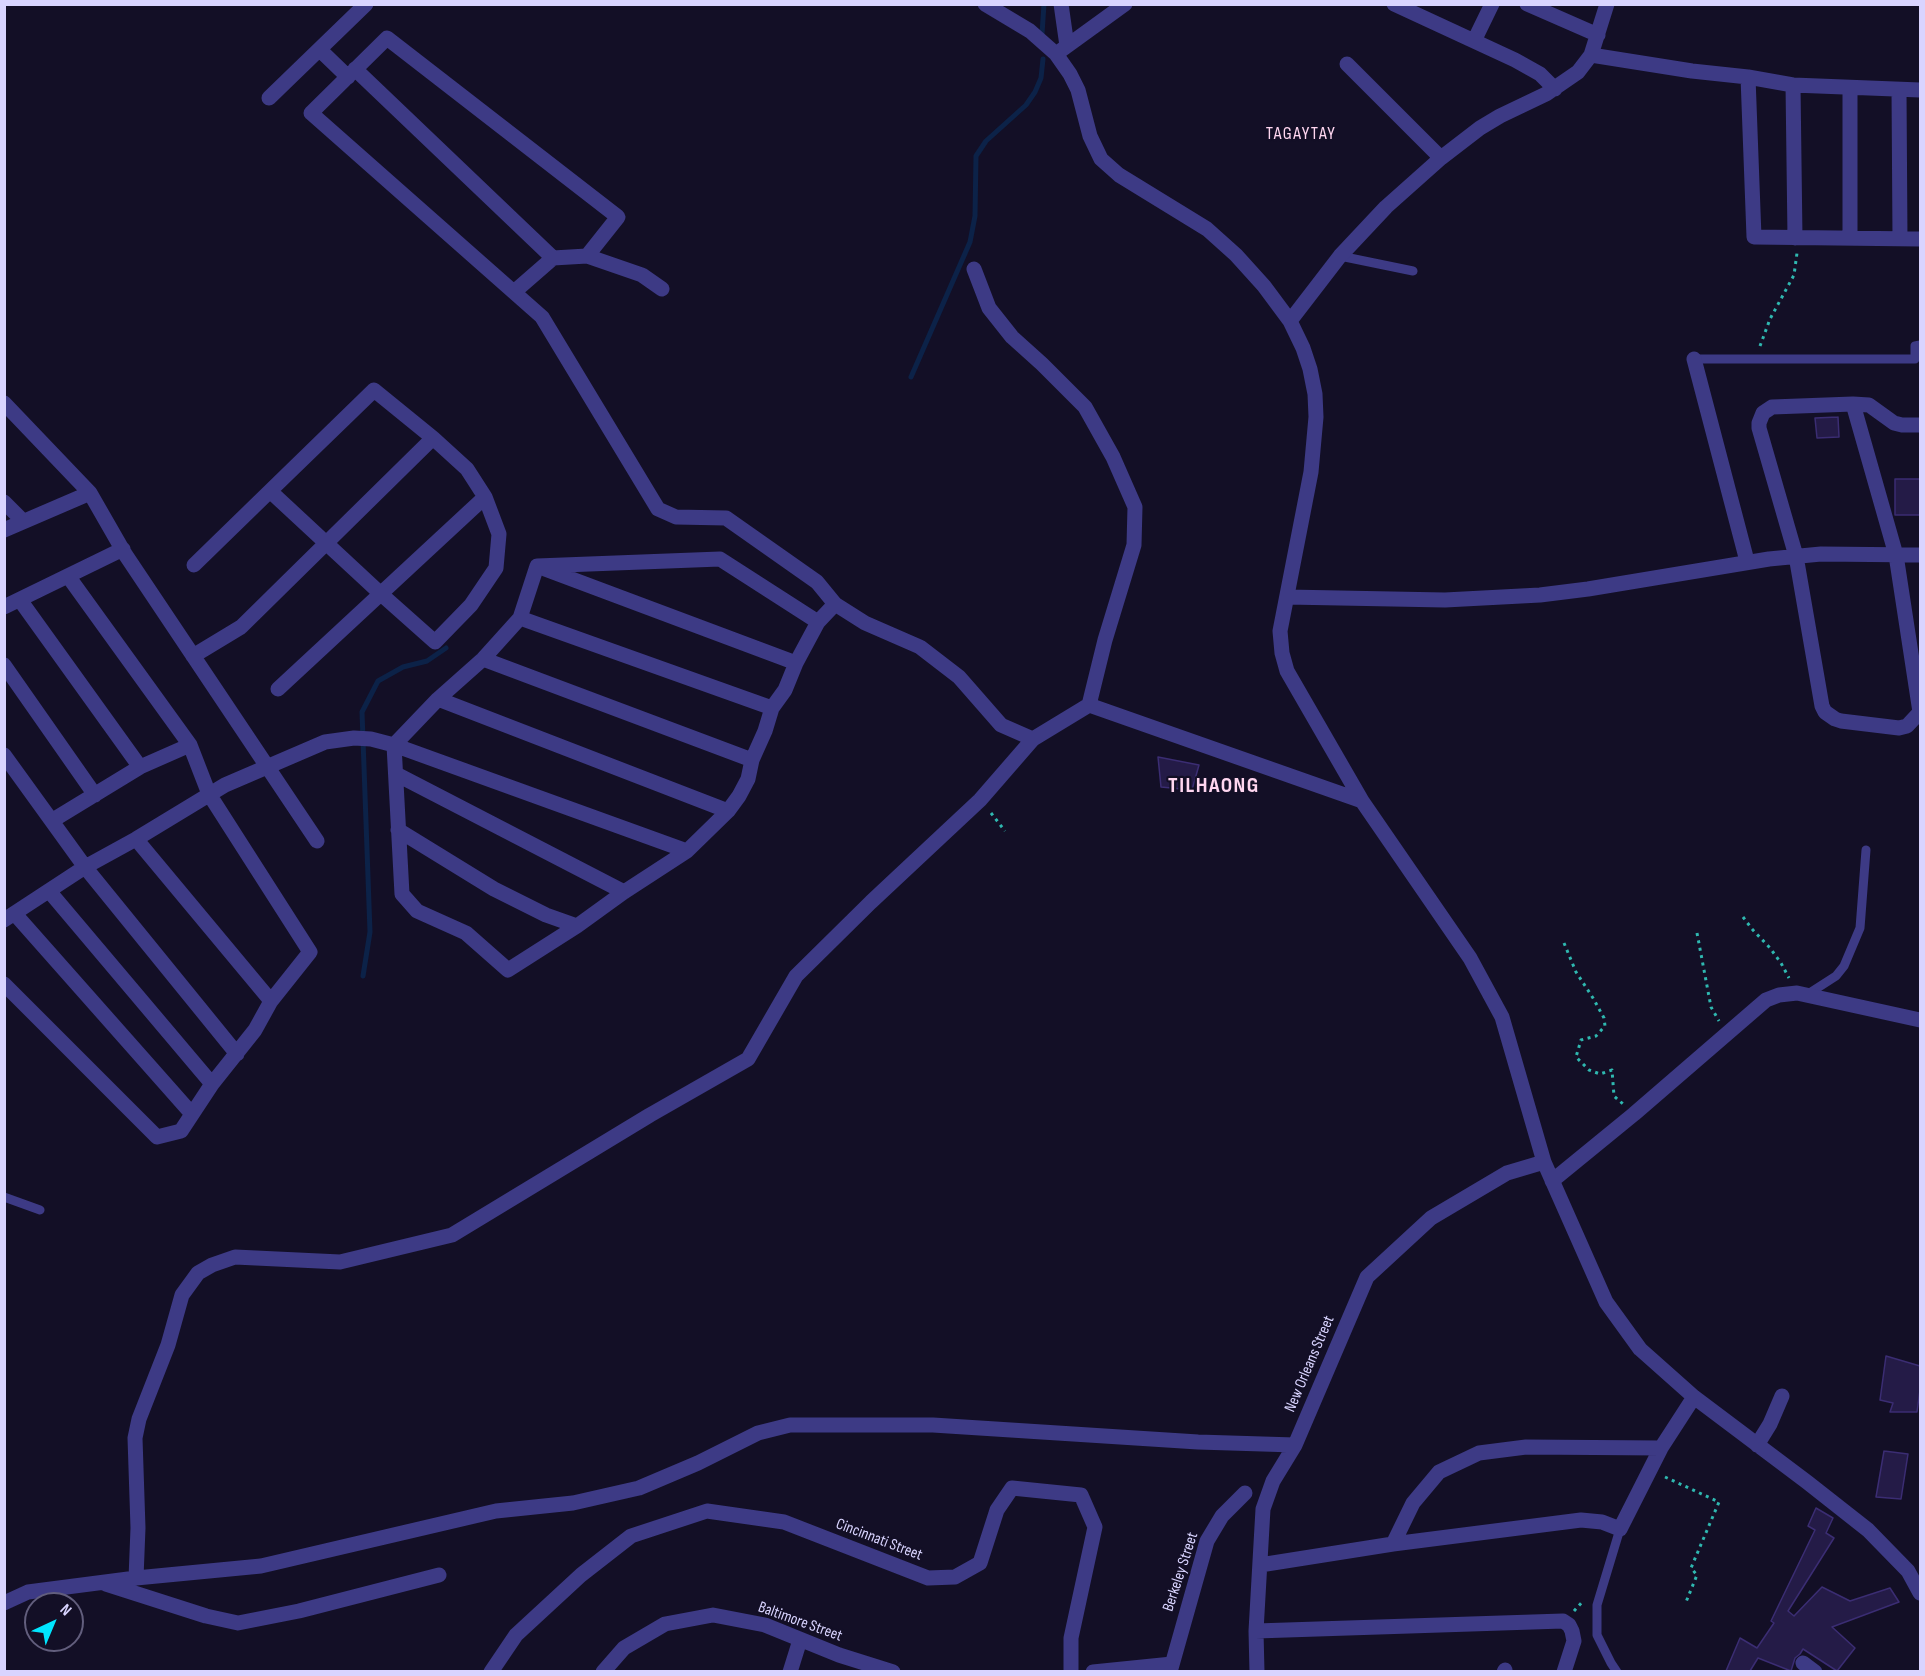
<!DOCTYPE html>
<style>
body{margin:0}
#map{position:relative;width:1925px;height:1676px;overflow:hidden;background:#130f26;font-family:"Sofia Sans Condensed",sans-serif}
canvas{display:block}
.frame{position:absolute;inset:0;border:6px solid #d9d4ff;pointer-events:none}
.north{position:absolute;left:24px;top:1592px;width:60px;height:60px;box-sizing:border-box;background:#130f26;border:2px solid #625e7d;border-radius:50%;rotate:44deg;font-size:16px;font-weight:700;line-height:24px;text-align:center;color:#d9d4ff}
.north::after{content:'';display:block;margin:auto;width:21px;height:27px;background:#00e5ff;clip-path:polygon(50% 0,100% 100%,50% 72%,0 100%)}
</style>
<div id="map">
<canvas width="1925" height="1676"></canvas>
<div class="frame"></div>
<div class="north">N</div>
</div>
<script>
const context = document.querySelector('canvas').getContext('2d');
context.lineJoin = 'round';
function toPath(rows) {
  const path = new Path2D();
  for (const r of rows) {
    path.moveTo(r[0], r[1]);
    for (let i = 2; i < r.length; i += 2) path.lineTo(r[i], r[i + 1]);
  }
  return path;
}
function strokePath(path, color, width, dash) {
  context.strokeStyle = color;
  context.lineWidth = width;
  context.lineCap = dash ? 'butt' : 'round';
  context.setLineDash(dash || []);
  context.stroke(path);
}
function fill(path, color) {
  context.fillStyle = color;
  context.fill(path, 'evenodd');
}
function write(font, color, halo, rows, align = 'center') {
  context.font = font + ' "Sofia Sans Condensed",sans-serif';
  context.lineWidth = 4.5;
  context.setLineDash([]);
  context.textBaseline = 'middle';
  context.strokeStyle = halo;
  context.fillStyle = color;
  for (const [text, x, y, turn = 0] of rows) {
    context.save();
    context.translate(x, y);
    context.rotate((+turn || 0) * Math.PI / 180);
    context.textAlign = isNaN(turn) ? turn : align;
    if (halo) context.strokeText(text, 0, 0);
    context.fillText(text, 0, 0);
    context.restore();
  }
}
const stream = toPath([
 [1042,34,1044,4],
 [911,377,970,242,975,216,976,156,986,141,1026,105,1035,92,1041,78,1043,59],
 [363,976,370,932,362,712,378,681,403,667,427,661,446,648]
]);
const building = toPath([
 [1838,417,1839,437,1817,438,1815,418,1838,417],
 [1895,479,1920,479,1920,515,1895,515,1895,479],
 [1158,757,1199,765,1192,790,1161,787,1158,757],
 [1886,1356,1920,1366,1920,1390,1917,1412,1890,1412,1893,1403,1880,1400,1886,1356],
 [1884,1451,1908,1454,1901,1499,1876,1497,1884,1451],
 [1816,1508,1833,1518,1826,1533,1834,1538,1788,1611,1794,1616,1822,1587,1850,1601,1890,1588,1899,1602,1832,1627,1855,1648,1837,1671,1803,1649,1800,1654,1795,1658,1791,1671,1758,1658,1750,1671,1726,1671,1740,1638,1757,1648,1774,1623,1771,1621,1815,1530,1808,1526,1816,1508]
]);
const path = toPath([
 [1760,346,1770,319,1794,275,1797,253],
 [991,813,1005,831],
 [1743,917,1752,929,1770,948,1781,963,1789,978],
 [1697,933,1711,1007,1719,1021],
 [1564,943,1576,972,1593,998,1604,1018,1605,1026,1596,1036,1581,1040,1576,1057,1589,1070,1600,1074,1612,1070,1614,1096,1623,1104],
 [1665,1477,1719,1502,1691,1568,1697,1575,1686,1602],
 [1574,1611,1584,1600]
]);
const lane = toPath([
 [1340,256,1413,271],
 [1694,359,1915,359,1915,346,1920,345],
 [1808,994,1836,976,1844,966,1860,928,1866,850],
 [4,1197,40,1210],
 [1617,1672,1611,1663,1597,1635,1597,1605,1620,1529]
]);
const street = toPath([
 [985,4,1030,31,1056,54,1070,74,1078,90,1090,136,1101,159,1119,175,1207,229,1236,255,1264,286,1290,321,1303,348,1310,369,1315,394,1316,417,1311,472,1280,631,1282,653,1287,671,1362,801,1470,958,1502,1017,1544,1162,1606,1302,1640,1349,1694,1397,1807,1482,1868,1530,1908,1571,1920,1593],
 [1061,4,1067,46],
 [1394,4,1515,60,1540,74,1555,89],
 [1527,4,1598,35],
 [1474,41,1492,4],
 [320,50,348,77],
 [1056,54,1125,4],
 [1591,55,1692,71,1748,77,1793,85,1920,90],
 [1347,64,1441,158],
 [355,69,553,258],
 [1748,77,1754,237,1919,239],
 [1793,85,1795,238],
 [1899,90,1900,239],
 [269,98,366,4],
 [1850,238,1850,89],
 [587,256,618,217,387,38,311,113,542,317,658,509,676,517,726,518,817,582,835,604,865,623,920,647,959,677,1001,725,1033,739],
 [514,292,553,258,587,256,642,275,662,289],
 [1290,321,1340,256,1386,207,1441,158,1480,128,1500,116,1546,94,1578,72,1591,55,1607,4],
 [1694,359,1747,561],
 [4,403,90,493,125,554,317,841],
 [1853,404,1896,555,1920,712],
 [1920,425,1902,425,1894,423,1869,405,1853,404,1772,407,1763,413,1759,423,1759,428,1796,556,1822,706,1825,712,1835,719,1841,721,1899,728,1907,726,1920,712],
 [4,502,23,521],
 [4,530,90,493],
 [194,565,270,491,374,390,433,438,467,469,485,497,499,534,496,568,471,605,435,642,381,594,270,491],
 [537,566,520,618,483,659,438,699,394,745,402,894,417,911,466,933,508,970,577,926,624,892,687,851,728,811,739,796,748,779,752,760,765,731,772,708,785,690,796,663,818,622,835,604],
 [537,566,720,559,818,622],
 [545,569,796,663],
 [1287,597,1445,600,1540,595,1588,589,1769,559,1821,554,1920,555],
 [20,600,140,767],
 [4,607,123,549],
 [520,618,772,708],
 [193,656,241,627,433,438],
 [483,659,752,760],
 [4,665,95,795],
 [278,689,485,497],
 [438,699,728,811],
 [1089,705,1362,801],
 [4,755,85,867,237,1054],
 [396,774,624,892],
 [53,820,140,767,190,745],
 [398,830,494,889,546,915,577,926],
 [136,839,271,1001],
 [49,891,212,1084],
 [15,914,192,1114],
 [4,920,85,867,136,839,225,785,325,742,354,738,371,739,394,745,687,851],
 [4,984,157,1137,181,1131,212,1084,255,1030,271,1001,310,952,209,794,190,745,68,576],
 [1552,1181,1634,1114,1766,1000,1779,995,1797,993,1920,1020],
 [1757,1445,1770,1424,1782,1396],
 [1393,1544,1413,1503,1439,1472,1479,1453,1526,1447,1661,1448],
 [1260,1565,1393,1544,1581,1520,1602,1522,1620,1529,1661,1448,1694,1397],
 [136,1578,138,1528,135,1438,139,1419,168,1345,182,1295,198,1273,212,1265,235,1257,340,1262,452,1235,650,1115,748,1059,796,976,871,902,980,800,1033,739,1089,705,1105,640,1134,545,1135,507,1113,457,1085,407,1042,364,1012,337,989,308,974,269],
 [106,1584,206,1616,238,1623,299,1611,439,1575],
 [4,1603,28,1592,136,1578,261,1566,496,1511,573,1503,639,1488,698,1463,758,1433,790,1425,933,1425,1198,1442,1295,1445],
 [1256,1631,1563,1621,1569,1625,1572,1631,1574,1641,1564,1672],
 [1803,1663,1815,1672],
 [491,1672,516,1635,581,1575,631,1536,707,1511,784,1522,928,1578,955,1577,980,1563,997,1510,1012,1488,1081,1495,1095,1527,1071,1638,1071,1672],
 [603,1672,624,1648,665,1624,713,1615,765,1625,839,1655,893,1672],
 [790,1672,800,1640],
 [1093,1672,1172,1664],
 [1170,1672,1207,1541,1222,1516,1245,1493],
 [1257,1672,1256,1631,1263,1509,1273,1481,1295,1445,1367,1277,1431,1218,1507,1173,1544,1162],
 [1504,1672,1505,1670]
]);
const streetNames = [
 ["New Orleans Street",1310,1364,-67],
 ["Cincinnati Street",879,1540,21],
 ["Berkeley Street",1181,1572,-72],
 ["Baltimore Street",800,1622,20]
];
const neighbourhoodNames = [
 ["TAGAYTAY",1301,134]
];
const districtNames = [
 ["TILHAONG",1214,786]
];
strokePath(stream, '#0c2248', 5);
fill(building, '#241b47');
strokePath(building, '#3b2d73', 1.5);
strokePath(path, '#2fb8b0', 3, [3, 4.5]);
strokePath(lane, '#3d3a85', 9);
strokePath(street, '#3d3a85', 15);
write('16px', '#d9d4ff', '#130f26', streetNames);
context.letterSpacing = '1.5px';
write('18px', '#ffd6f0', '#130f26', neighbourhoodNames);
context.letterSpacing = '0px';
context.letterSpacing = '1.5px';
write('bold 22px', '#ffd6f0', '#130f26', districtNames);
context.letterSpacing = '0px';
</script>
